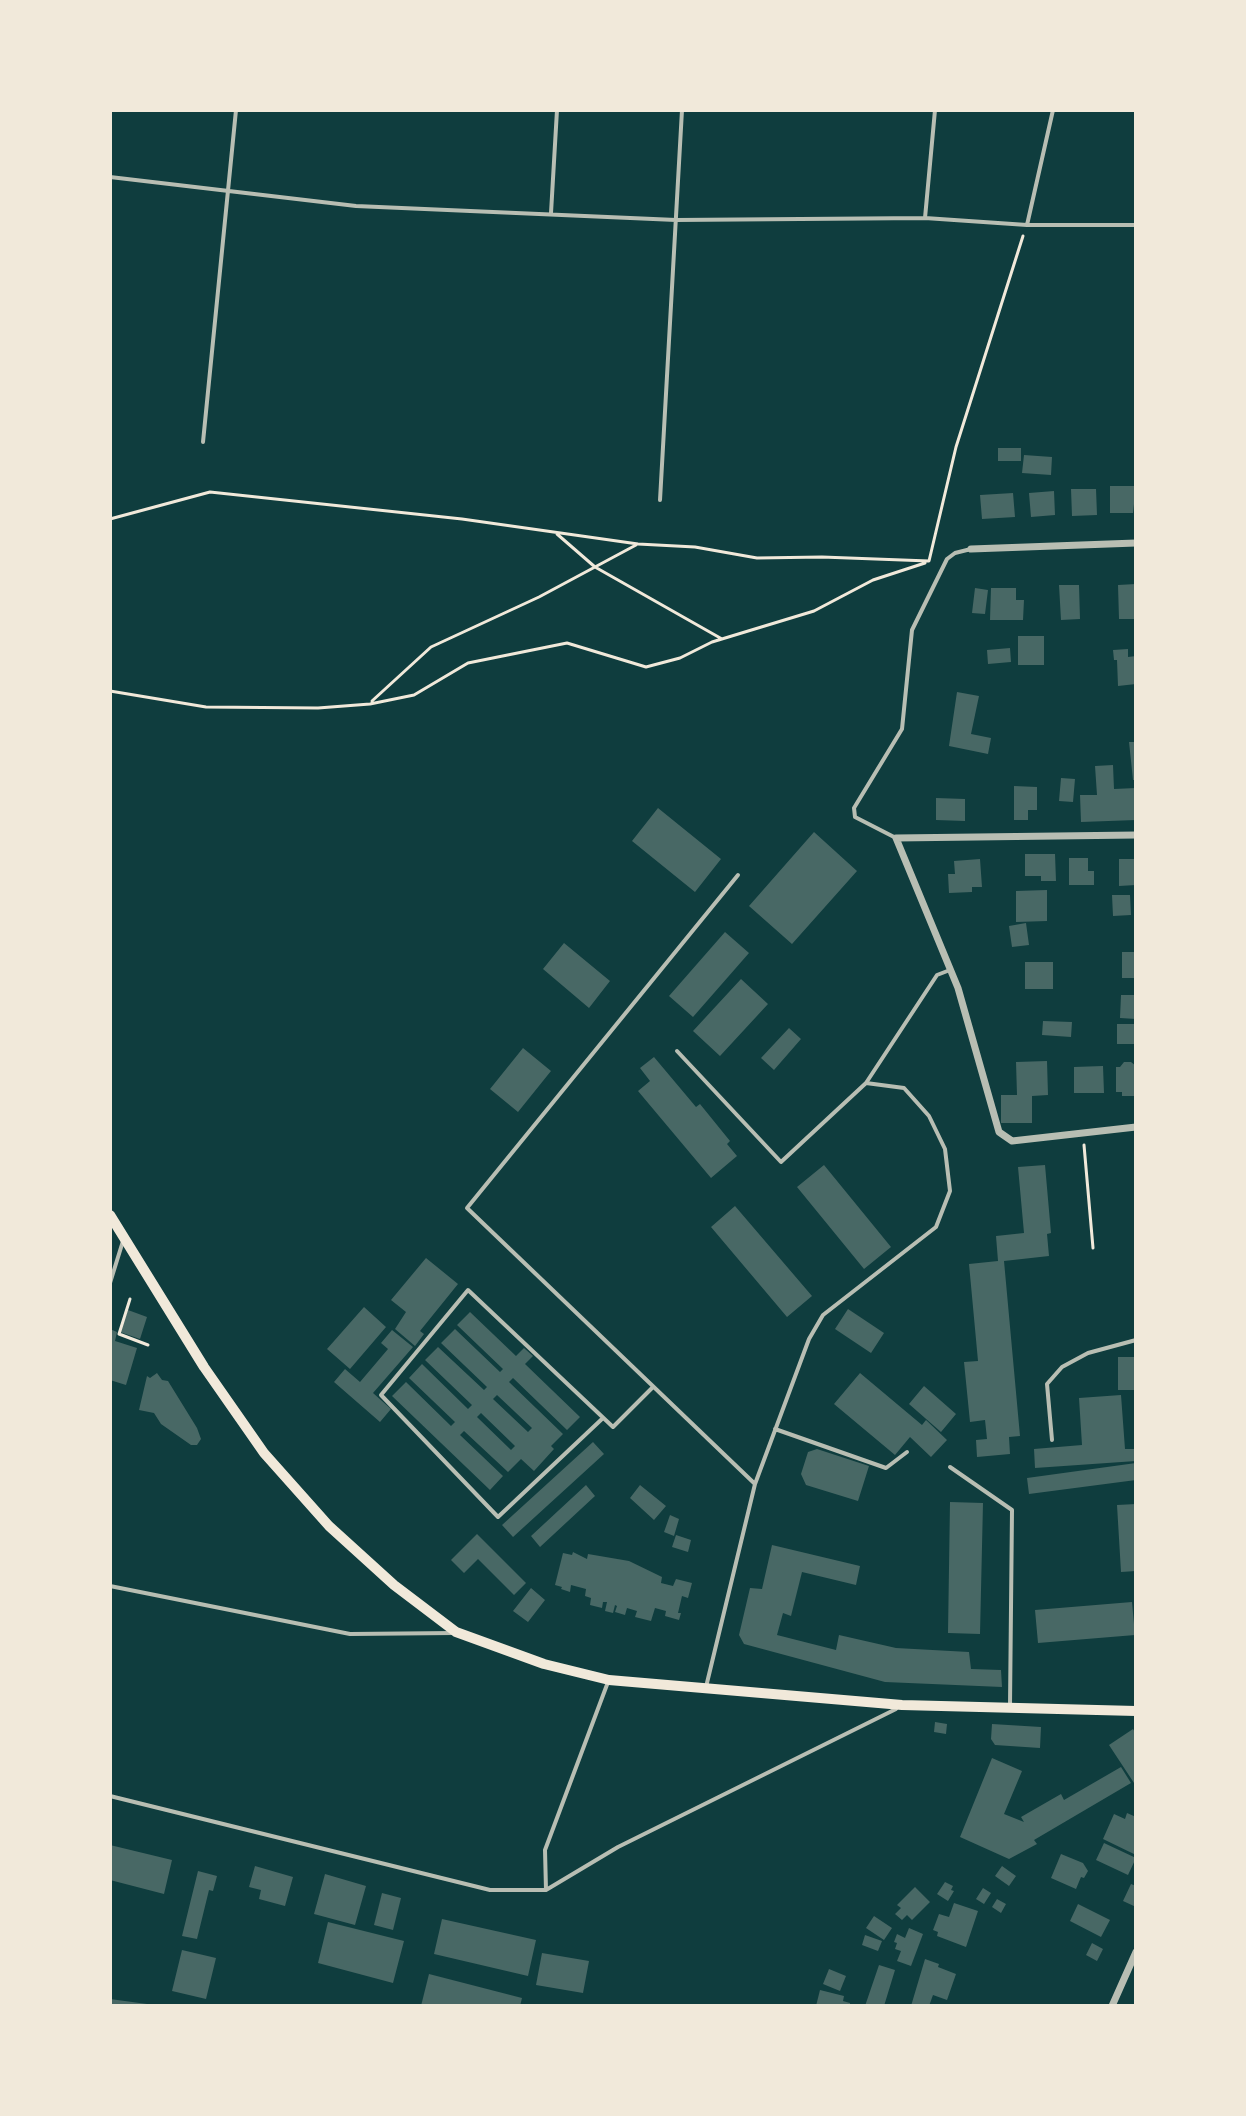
<!DOCTYPE html>
<style>
body{margin:0}
#map{position:relative;width:1246px;height:2116px;overflow:hidden;background:#0f3d3e;font-family:Barlow,sans-serif}
canvas{display:block}
.frame{position:absolute;inset:0;border:112px solid #f1e9da;pointer-events:none}
</style>
<div id="map">
<canvas width="1246" height="2116"></canvas>
<div class="frame"></div>
</div>
<script>
const context = document.querySelector('canvas').getContext('2d');
context.lineJoin = 'round';
function fill(path, color) {
  context.fillStyle = color;
  context.fill(path, 'evenodd');
}
function toPath(rows) {
  const path = new Path2D();
  for (const r of rows) {
    path.moveTo(r[0], r[1]);
    for (let i = 2; i < r.length; i += 2) path.lineTo(r[i], r[i + 1]);
  }
  return path;
}
function strokePath(path, color, width, dash) {
  context.strokeStyle = color;
  context.lineWidth = width;
  context.lineCap = dash ? 'butt' : 'round';
  context.setLineDash(dash || []);
  context.stroke(path);
}
const building = toPath([
 [998,448,1021,448,1021,461,998,461],
 [1024,455,1052,457,1051,475,1022,473],
 [1110,486,1136,486,1133,513,1110,513],
 [1071,489,1096,489,1097,515,1072,516],
 [1054,491,1055,515,1031,517,1029,493],
 [1013,493,1015,517,982,519,980,495],
 [1136,584,1136,619,1119,619,1118,585],
 [1059,585,1079,585,1080,619,1061,620],
 [975,588,988,590,985,614,972,613],
 [991,588,1016,588,1016,600,1024,600,1023,620,990,620],
 [1018,636,1044,636,1044,665,1018,665],
 [1010,648,1011,662,988,664,987,650],
 [1128,649,1128,657,1136,656,1136,684,1118,686,1117,660,1114,660,1113,650],
 [957,692,979,696,971,734,991,738,988,754,949,746],
 [1129,742,1136,742,1136,780,1133,780],
 [1113,765,1114,789,1136,788,1136,820,1081,822,1080,795,1097,795,1095,766],
 [1061,778,1075,779,1073,802,1059,801],
 [1014,786,1037,787,1037,810,1028,810,1028,820,1014,820],
 [936,798,965,799,965,821,936,820],
 [658,808,721,859,695,892,632,841],
 [814,832,857,871,792,944,749,906],
 [1025,854,1055,854,1056,881,1041,881,1041,876,1025,876],
 [1069,858,1088,858,1088,871,1094,871,1094,885,1069,885],
 [980,859,982,887,972,887,972,892,949,893,948,874,955,874,954,861],
 [1119,859,1136,859,1136,885,1119,886],
 [1047,890,1047,921,1016,922,1016,891],
 [1112,895,1130,895,1131,915,1113,916],
 [1026,923,1029,945,1012,947,1009,926],
 [725,932,749,953,693,1017,669,996],
 [564,943,610,981,589,1008,543,969],
 [1122,952,1136,952,1136,978,1122,978],
 [1025,962,1053,962,1053,989,1025,989],
 [741,979,768,1004,720,1056,693,1031],
 [1121,995,1136,995,1136,1019,1120,1018],
 [1043,1021,1072,1022,1071,1037,1042,1035],
 [1117,1024,1136,1024,1136,1044,1117,1044],
 [789,1028,801,1039,774,1070,761,1058],
 [523,1048,551,1071,518,1112,490,1089],
 [654,1057,696,1107,700,1104,730,1141,727,1144,737,1156,711,1178,638,1091,650,1081,640,1068],
 [1047,1061,1048,1095,1032,1096,1032,1123,1001,1123,1001,1095,1017,1095,1016,1062],
 [1124,1062,1131,1062,1136,1066,1136,1096,1122,1096,1122,1092,1116,1092,1116,1067,1120,1067],
 [1103,1066,1104,1093,1074,1093,1074,1067],
 [824,1165,891,1247,864,1269,797,1187],
 [1045,1165,1051,1233,1047,1234,1049,1256,1004,1261,1020,1436,1009,1437,1010,1454,977,1457,976,1440,987,1439,985,1420,970,1422,964,1362,978,1361,969,1264,998,1261,996,1236,1024,1233,1018,1167],
 [735,1206,812,1296,787,1317,711,1227],
 [426,1258,458,1284,420,1331,424,1334,415,1346,395,1329,406,1312,391,1300],
 [364,1307,386,1327,350,1369,327,1349],
 [848,1309,884,1333,871,1353,835,1329],
 [128,1310,147,1317,140,1339,120,1332],
 [470,1312,516,1356,524,1348,533,1356,525,1364,580,1417,567,1430,513,1378,509,1382,563,1434,551,1446,554,1449,534,1471,521,1459,508,1472,464,1431,460,1435,503,1476,490,1490,392,1396,406,1382,451,1426,455,1422,409,1378,422,1364,468,1409,472,1405,425,1360,438,1347,484,1390,487,1387,441,1343,455,1329,500,1372,503,1369,457,1325],
 [497,1395,532,1428,528,1432,493,1399],
 [481,1413,515,1446,511,1450,477,1417],
 [110,1329,117,1332,115,1341,137,1348,126,1385,110,1380],
 [392,1330,413,1347,373,1393,391,1409,380,1422,334,1382,345,1369,360,1382,388,1349,381,1343],
 [1118,1357,1136,1357,1136,1390,1118,1390],
 [157,1373,162,1380,168,1381,197,1428,201,1439,197,1445,191,1445,161,1424,154,1413,139,1410,147,1376,150,1378],
 [860,1373,922,1425,926,1420,947,1440,931,1457,910,1437,895,1455,834,1404],
 [924,1386,956,1414,941,1432,909,1404],
 [1121,1395,1125,1449,1136,1449,1136,1461,1035,1468,1034,1449,1082,1445,1079,1398],
 [593,1442,604,1454,513,1537,502,1525],
 [817,1449,869,1466,858,1501,806,1485,801,1474,808,1452],
 [1136,1463,1136,1480,1029,1494,1027,1478],
 [586,1485,595,1496,540,1547,531,1536],
 [640,1485,666,1506,654,1520,630,1498],
 [950,1502,983,1503,980,1634,948,1633],
 [1136,1504,1136,1571,1121,1572,1117,1505],
 [670,1515,679,1519,674,1536,664,1532],
 [477,1534,526,1583,514,1595,478,1559,464,1573,451,1560],
 [676,1535,691,1540,688,1552,672,1547],
 [772,1545,860,1566,856,1585,802,1572,791,1616,783,1613,777,1635,836,1650,839,1635,896,1648,969,1652,971,1669,1001,1670,1002,1687,885,1682,744,1644,739,1635,750,1588,762,1589],
 [573,1552,587,1559,588,1554,629,1561,662,1577,661,1583,673,1586,676,1579,692,1583,688,1598,682,1596,678,1613,681,1613,679,1620,665,1616,666,1611,655,1608,651,1621,635,1617,637,1611,627,1608,625,1615,615,1612,617,1606,615,1605,613,1613,605,1611,607,1602,603,1602,602,1608,590,1605,591,1598,585,1596,586,1589,571,1585,570,1592,561,1589,562,1587,555,1585,563,1553,572,1555],
 [531,1588,545,1600,528,1622,513,1611],
 [1132,1602,1135,1635,1038,1643,1035,1610],
 [935,1722,947,1724,946,1734,934,1732],
 [992,1724,1041,1727,1040,1748,995,1745,991,1739],
 [1133,1729,1136,1734,1136,1786,1109,1745],
 [992,1758,1022,1771,1004,1814,1024,1822,1021,1817,1061,1794,1064,1800,1121,1767,1131,1783,1034,1840,1037,1844,1009,1859,960,1837],
 [1127,1813,1136,1817,1136,1855,1103,1839,1114,1814,1125,1819],
 [1104,1843,1136,1858,1128,1875,1096,1860],
 [110,1845,172,1860,164,1894,110,1880],
 [1061,1854,1083,1863,1088,1871,1084,1878,1081,1877,1076,1889,1051,1878],
 [255,1866,293,1877,285,1906,259,1899,261,1890,249,1887],
 [1002,1866,1016,1876,1009,1886,995,1876],
 [198,1871,217,1876,213,1891,209,1890,197,1939,182,1936],
 [325,1874,366,1886,355,1925,314,1914],
 [945,1882,953,1886,951,1890,954,1891,948,1901,937,1894],
 [1131,1884,1136,1886,1136,1907,1123,1901],
 [915,1887,930,1902,912,1920,907,1915,902,1920,895,1914,901,1908,897,1905],
 [983,1888,991,1893,984,1904,976,1899],
 [382,1893,401,1898,393,1930,374,1925],
 [997,1899,1006,1904,1001,1913,992,1907],
 [954,1903,978,1911,966,1947,937,1936,938,1932,933,1930,939,1914,949,1917],
 [1078,1904,1110,1920,1101,1937,1070,1921],
 [874,1916,892,1928,884,1940,866,1928],
 [442,1919,536,1940,528,1976,434,1954],
 [328,1922,404,1941,393,1983,318,1963],
 [909,1928,923,1934,911,1966,897,1961,901,1951,895,1949,897,1943,894,1942,897,1934,905,1938],
 [865,1935,882,1941,878,1951,862,1945],
 [1092,1943,1103,1949,1097,1961,1086,1955],
 [182,1950,216,1958,206,1999,172,1991],
 [542,1953,589,1961,583,1993,536,1985],
 [925,1959,939,1964,938,1967,956,1974,947,2000,933,1995,929,2006,911,2006],
 [879,1965,895,1970,884,2006,865,2006],
 [829,1969,846,1976,840,1991,823,1984],
 [429,1974,522,1998,520,2006,421,2006],
 [820,1990,844,1996,843,2001,850,2003,850,2006,816,2006],
 [110,1999,147,2004,147,2006,110,2006]
]);
const path = toPath([
 [110,519,210,492,462,519,638,544,695,547,757,558,822,557,929,561,956,447,1023,236],
 [557,534,595,567,722,639],
 [110,691,206,707,318,708,370,704,414,695,468,663,567,643,646,667,680,658,712,642,814,611,873,580,925,563],
 [372,701,431,647,539,597,636,545],
 [1084,1145,1093,1248],
 [130,1299,119,1334,148,1345]
]);
const service = toPath([
 [110,177,356,206,676,220,925,218,1027,225,1136,225],
 [551,213,557,110],
 [925,218,935,110],
 [1027,225,1053,110],
 [203,442,236,110],
 [660,500,682,110],
 [896,838,855,817,854,808,902,729,912,630,947,559,955,553,971,549],
 [738,875,467,1208,755,1484],
 [677,1051,781,1162,866,1083,937,975,950,970],
 [110,1283,123,1241],
 [603,1418,498,1517,381,1395,468,1290,613,1427,653,1387],
 [775,1429,886,1468,907,1452],
 [1052,1440,1047,1384,1062,1367,1088,1353,1136,1340],
 [950,1467,1012,1510,1010,1705],
 [110,1586,350,1634,454,1633],
 [706,1687,755,1484,809,1339,823,1315,936,1227,950,1191,945,1149,929,1116,904,1088,866,1083],
 [110,1796,490,1890,546,1890,618,1847,896,1709],
 [546,1890,545,1850,608,1682]
]);
const minor = toPath([
 [971,549,1136,543],
 [1136,835,896,838,958,988,999,1132,1012,1141,1136,1127],
 [1112,2006,1136,1952]
]);
const secondary = toPath([
 [110,1215,204,1367,264,1453,329,1526,394,1585,456,1632,544,1664,609,1680,902,1705,1136,1711]
]);
fill(building, '#486865');
strokePath(path, '#f1e9da', 3);
strokePath(service, '#b8beb3', 4);
strokePath(minor, '#b8beb3', 7);
strokePath(secondary, '#f1e9da', 10);
</script>
